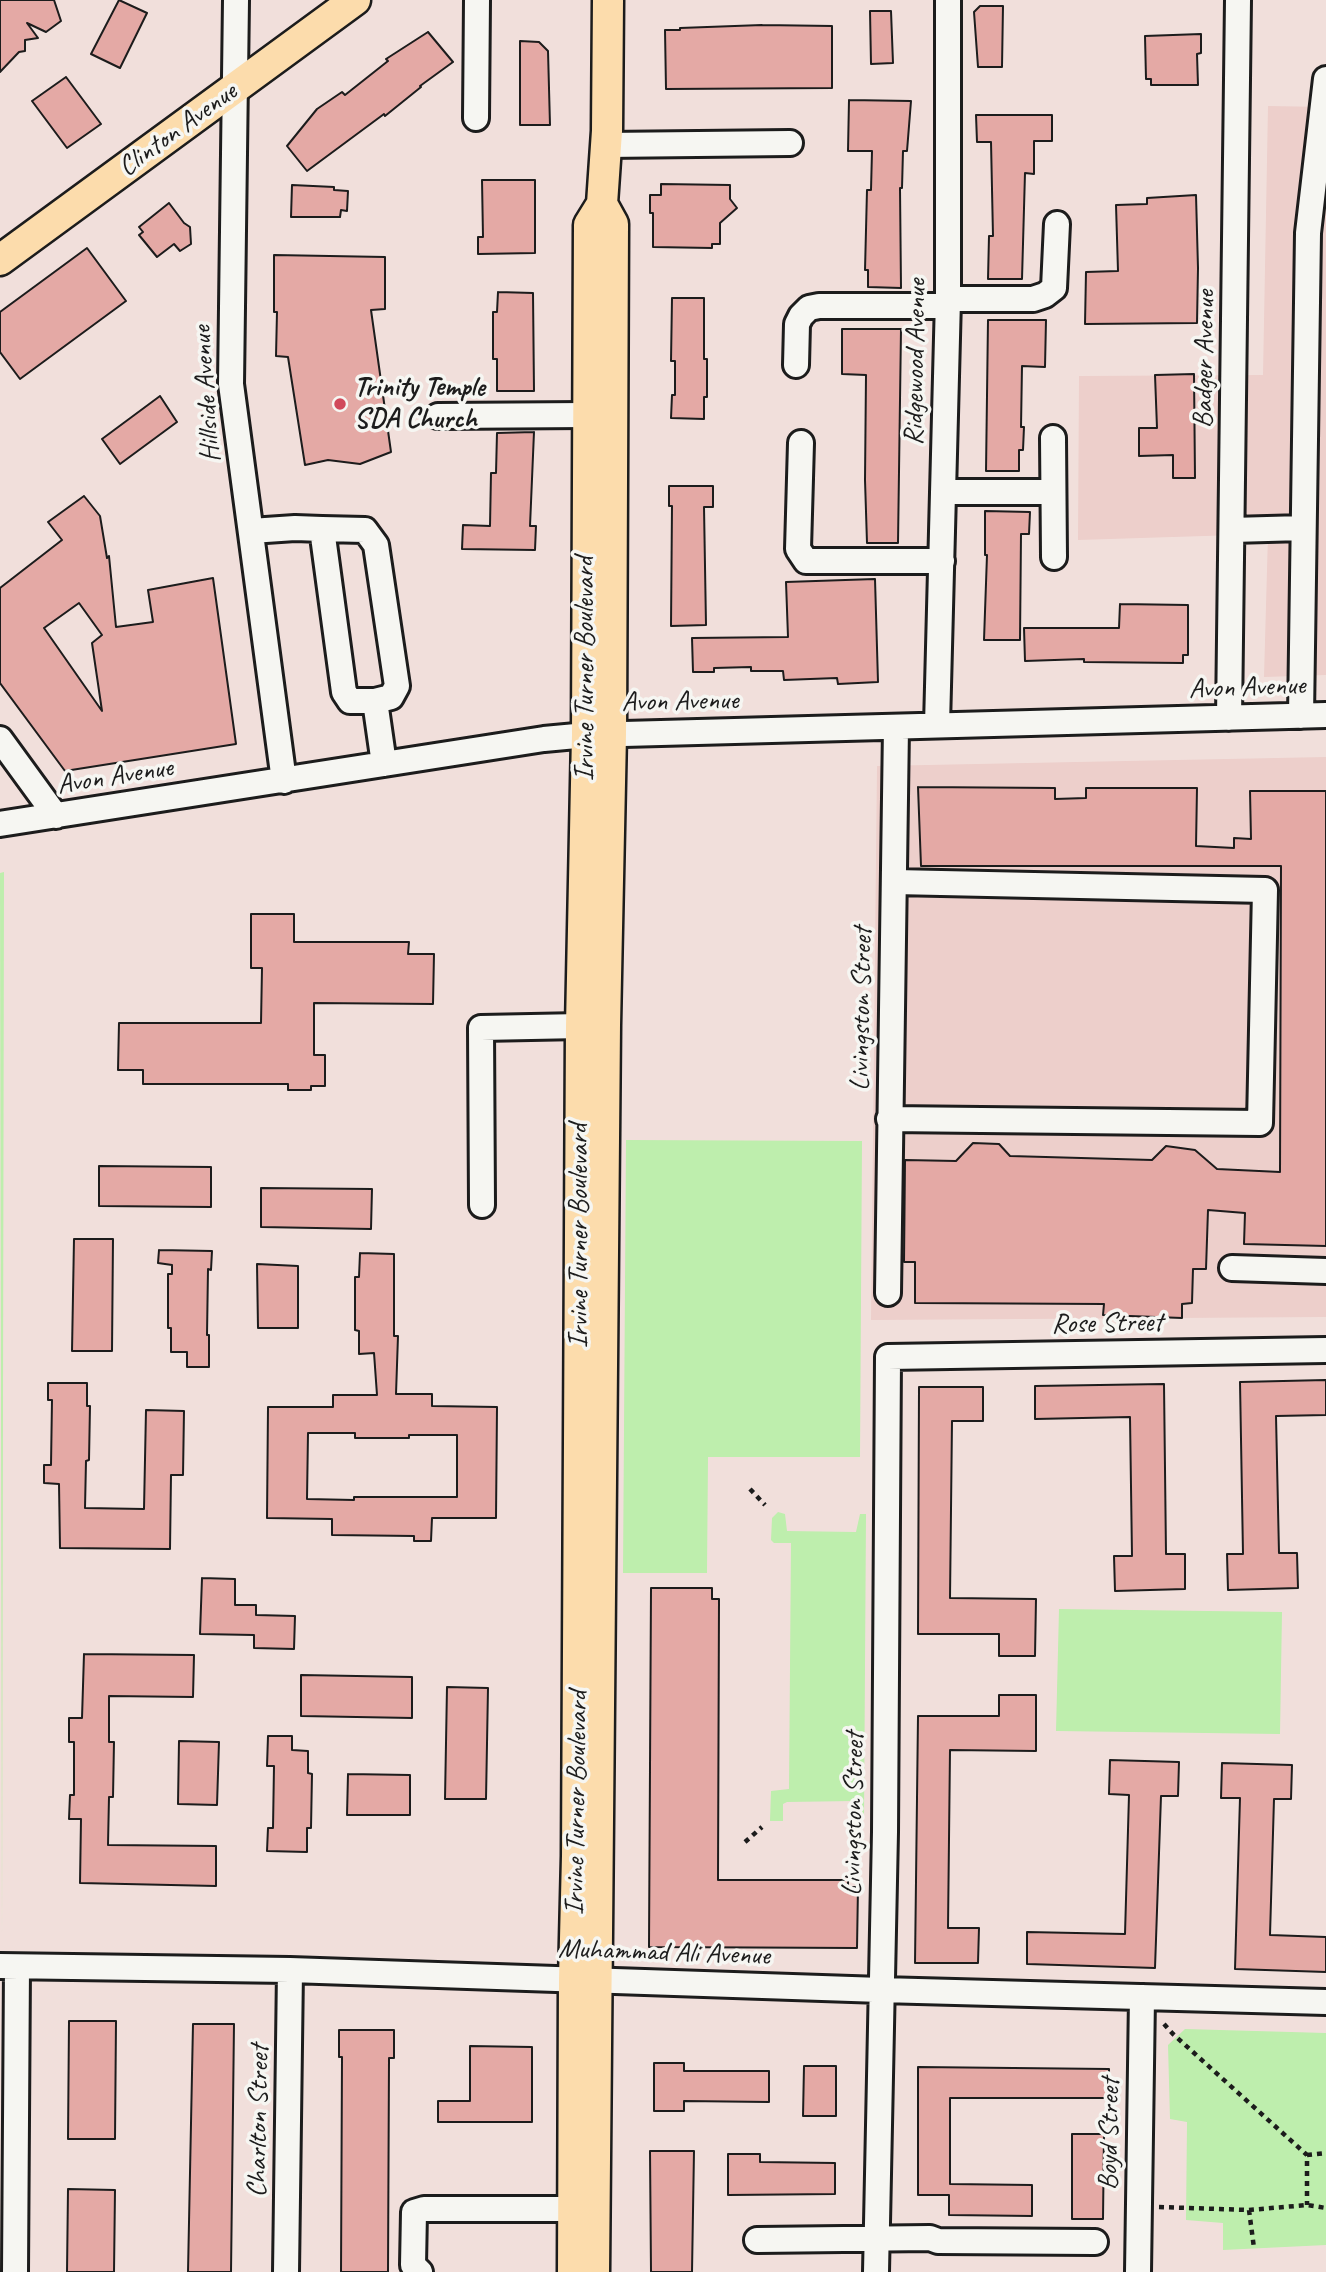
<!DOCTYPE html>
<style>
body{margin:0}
canvas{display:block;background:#f1dfdb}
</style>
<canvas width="1326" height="2272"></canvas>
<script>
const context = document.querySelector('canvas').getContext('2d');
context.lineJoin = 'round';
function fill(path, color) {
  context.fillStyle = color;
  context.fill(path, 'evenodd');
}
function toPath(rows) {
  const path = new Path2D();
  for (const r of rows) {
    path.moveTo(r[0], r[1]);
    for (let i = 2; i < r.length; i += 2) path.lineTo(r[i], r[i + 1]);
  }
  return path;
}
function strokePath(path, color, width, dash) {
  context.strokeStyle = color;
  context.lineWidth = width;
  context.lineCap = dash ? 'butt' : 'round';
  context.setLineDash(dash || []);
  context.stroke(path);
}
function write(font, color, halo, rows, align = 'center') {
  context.font = font + ' Caveat,sans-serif';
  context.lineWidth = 7;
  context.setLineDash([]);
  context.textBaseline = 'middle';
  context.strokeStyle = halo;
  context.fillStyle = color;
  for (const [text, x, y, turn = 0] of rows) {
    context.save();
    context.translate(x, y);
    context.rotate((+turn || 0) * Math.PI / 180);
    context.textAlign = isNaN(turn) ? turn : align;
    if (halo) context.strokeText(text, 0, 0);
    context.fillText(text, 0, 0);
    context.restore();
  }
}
const built = toPath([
 [1268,106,1326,107,1326,675,1264,677,1268,534,1078,540,1079,376,1263,375],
 [1326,757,1326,1317,871,1320,877,766]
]);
const green = toPath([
 [4,872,2,1932,0,873],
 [626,1140,862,1141,860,1457,708,1457,707,1573,623,1573],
 [778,1512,785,1514,787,1531,856,1532,860,1514,866,1514,864,1818,855,1816,854,1801,787,1802,783,1804,783,1821,770,1821,771,1791,789,1789,791,1543,774,1543,771,1540,772,1518],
 [1059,1609,1282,1612,1280,1734,1056,1731],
 [1185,2029,1326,2033,1326,2245,1223,2250,1223,2223,1186,2220,1187,2122,1170,2119,1168,2045]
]);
const building = toPath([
 [0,0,54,0,61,21,46,32,27,23,38,38,25,40,25,51,19,52,0,72,0,0],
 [119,0,147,13,120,68,91,54,119,0],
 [980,6,1003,6,1002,67,978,67,974,12,980,6],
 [870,11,891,11,893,63,871,64,870,11],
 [762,25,832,26,832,88,666,89,665,30,680,30,680,28,762,25],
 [428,32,453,62,420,86,421,87,385,116,384,114,307,171,287,146,317,109,342,92,345,95,388,61,386,59,428,32],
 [1201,34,1201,53,1197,54,1198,85,1151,85,1151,79,1146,79,1145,36,1201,34],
 [520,41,539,42,548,51,550,125,520,125,520,41],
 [66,77,101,124,67,148,32,101,66,77],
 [849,100,911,101,907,151,903,151,902,188,900,188,901,288,868,287,868,270,865,270,867,190,871,190,872,151,848,151,849,100],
 [976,115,1052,115,1052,141,1034,141,1034,174,1025,173,1022,279,988,279,989,236,993,236,991,142,977,142,976,115],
 [482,180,535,180,535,253,478,254,478,237,483,237,482,180],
 [661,184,730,185,730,199,737,208,720,223,720,244,712,244,712,248,653,247,653,213,650,213,650,195,661,195,661,184],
 [292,185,334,187,334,190,348,191,347,211,341,210,340,217,291,217,292,185],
 [1196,195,1198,268,1197,323,1085,324,1086,272,1118,271,1116,205,1147,204,1147,198,1196,195],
 [169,203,184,223,190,227,191,244,180,251,174,244,157,257,139,235,143,232,139,227,169,203],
 [87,248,126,301,20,379,0,352,0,312,87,248],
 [274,255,385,257,385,309,371,310,391,452,360,464,328,460,305,465,288,357,276,356,277,312,274,312,274,255],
 [498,292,533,293,534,391,497,391,497,359,493,359,493,312,497,312,498,292],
 [672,298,704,298,704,359,707,359,707,397,704,397,704,419,671,418,672,395,675,395,675,361,671,361,672,298],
 [988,320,1046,320,1045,367,1022,366,1021,427,1024,427,1023,450,1019,450,1019,471,986,471,988,320],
 [842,329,901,329,898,543,867,543,865,480,866,375,842,374,842,329],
 [1194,374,1195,478,1173,478,1173,455,1139,456,1139,428,1157,428,1155,375,1194,374],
 [160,396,177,422,120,464,102,439,160,396],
 [534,432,530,526,536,526,535,550,462,549,463,525,490,526,491,473,496,473,497,433,534,432],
 [669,486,713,486,713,507,704,507,706,625,671,626,672,506,669,506,669,486],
 [84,496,100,516,107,558,109,556,116,627,153,622,148,590,213,578,236,744,65,771,0,683,0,588,62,540,48,522,84,496],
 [79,603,102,635,92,643,102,711,44,628,79,603],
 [985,511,1030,512,1029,534,1021,534,1020,640,984,640,987,555,985,555,985,511],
 [875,579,878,682,838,684,837,678,784,680,783,671,751,671,751,667,714,668,714,672,693,672,692,638,788,637,786,582,875,579],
 [1120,604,1188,605,1188,655,1183,655,1183,663,1084,662,1084,659,1025,661,1024,628,1119,628,1120,604],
 [918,787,1055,788,1055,799,1086,798,1086,788,1197,788,1196,846,1234,848,1234,838,1251,839,1250,791,1326,791,1326,1246,1244,1244,1245,1213,1208,1210,1206,1269,1193,1269,1192,1303,1182,1304,1182,1318,1103,1315,1104,1304,915,1303,915,1262,904,1262,905,1160,956,1161,973,1143,999,1144,1010,1156,1152,1160,1166,1146,1195,1150,1217,1169,1280,1172,1281,866,921,866,918,787],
 [251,914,294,914,294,942,409,942,408,954,434,954,433,1004,314,1003,314,1055,325,1055,325,1086,311,1086,311,1090,288,1090,288,1084,143,1084,143,1070,118,1070,119,1023,261,1023,262,968,251,968,251,914],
 [99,1166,211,1167,211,1207,99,1206,99,1166],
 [261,1188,372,1189,371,1229,261,1227,261,1188],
 [74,1239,113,1239,112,1351,72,1351,74,1239],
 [159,1250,212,1251,211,1270,208,1269,207,1335,209,1335,209,1367,187,1367,187,1352,171,1352,171,1328,168,1328,168,1274,172,1274,172,1265,158,1263,159,1250],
 [360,1253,394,1254,394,1336,398,1336,396,1394,432,1394,432,1406,497,1407,496,1518,432,1518,431,1541,414,1541,414,1536,332,1535,332,1519,267,1518,268,1407,333,1407,333,1395,377,1395,374,1353,359,1354,359,1331,355,1330,355,1277,359,1277,360,1253],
 [308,1433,355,1433,355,1438,409,1438,409,1435,457,1435,457,1497,354,1497,354,1500,307,1499,308,1433],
 [257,1264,298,1266,298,1328,258,1328,257,1264],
 [1326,1380,1326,1415,1276,1416,1279,1553,1297,1553,1298,1588,1228,1590,1227,1554,1243,1554,1240,1382,1326,1380],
 [48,1383,87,1383,87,1406,90,1406,89,1460,86,1461,85,1508,144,1509,146,1410,184,1411,183,1475,171,1475,170,1549,60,1548,59,1484,44,1483,44,1465,51,1465,52,1400,48,1400,48,1383],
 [1164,1384,1166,1554,1185,1554,1185,1589,1115,1591,1114,1556,1132,1556,1130,1417,1035,1419,1035,1386,1164,1384],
 [919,1387,983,1387,983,1421,952,1421,950,1598,1036,1599,1035,1656,999,1656,999,1634,918,1634,919,1387],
 [202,1578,235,1579,235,1605,256,1605,256,1615,295,1616,294,1649,254,1648,254,1635,200,1634,202,1578],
 [651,1588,712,1588,712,1599,719,1599,718,1880,848,1880,848,1887,858,1887,857,1948,649,1947,651,1588],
 [84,1654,194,1655,193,1697,109,1696,109,1742,114,1742,113,1797,109,1797,108,1845,216,1846,216,1886,80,1883,81,1819,69,1819,70,1795,74,1795,74,1742,69,1742,69,1718,82,1718,84,1654],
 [301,1675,412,1677,412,1718,301,1716,301,1675],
 [447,1687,488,1688,486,1799,445,1799,447,1687],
 [999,1695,1036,1695,1036,1751,950,1750,948,1928,979,1928,978,1963,915,1963,918,1716,999,1716,999,1695],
 [268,1736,292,1736,292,1750,308,1751,308,1773,312,1774,311,1828,307,1828,307,1852,267,1851,268,1828,273,1828,274,1766,267,1766,268,1736],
 [179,1741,219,1742,217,1805,178,1804,179,1741],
 [1110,1760,1179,1762,1178,1796,1161,1796,1155,1968,1027,1964,1027,1932,1125,1934,1129,1795,1109,1794,1110,1760],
 [1222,1763,1292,1765,1291,1799,1274,1799,1270,1935,1326,1937,1326,1972,1235,1969,1240,1798,1221,1798,1222,1763],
 [348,1774,410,1775,410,1815,347,1815,348,1774],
 [69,2021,116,2021,115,2139,68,2139,69,2021],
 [193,2024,234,2024,231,2272,188,2272,193,2024],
 [339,2030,394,2030,394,2058,389,2058,388,2272,341,2272,342,2057,339,2057,339,2030],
 [470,2046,532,2047,532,2122,438,2122,438,2101,470,2101,470,2046],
 [654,2063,684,2063,684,2071,769,2071,769,2102,684,2101,684,2111,654,2111,654,2063],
 [804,2066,836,2066,836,2116,803,2116,804,2066],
 [918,2067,1109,2069,1109,2098,950,2098,950,2184,1032,2185,1032,2216,949,2215,949,2195,918,2195,918,2067],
 [1072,2134,1104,2134,1103,2219,1072,2219,1072,2134],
 [650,2151,694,2151,692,2272,651,2272,650,2151],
 [728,2154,760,2154,760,2162,835,2163,835,2194,728,2195,728,2154],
 [68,2189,115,2190,114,2272,67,2272,68,2189]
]);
const path = toPath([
 [750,1489,765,1505],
 [745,1842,762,1827],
 [1164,2024,1173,2034,1307,2155,1307,2205],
 [1307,2155,1326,2153],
 [1159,2207,1249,2210,1307,2205,1326,2208],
 [1249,2210,1254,2248]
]);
const minor = toPath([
 [236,0,231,384,284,781],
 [476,118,477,0],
 [605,145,790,143],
 [948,299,1033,299,1045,295,1054,288,1057,224],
 [796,365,797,324,801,316,809,308,819,306,948,306],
 [438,416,587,415],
 [1053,438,1054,557],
 [801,443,798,549,806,561,942,561],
 [943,492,1053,492],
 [1232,530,1303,528],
 [251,531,295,528,322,529,365,530,376,545,397,686,391,697,375,701,350,701,344,692,322,529],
 [375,701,384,764],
 [1301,716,1308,233,1326,79],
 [1229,718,1238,0],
 [937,725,948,299,948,0],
 [0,739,56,816],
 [0,824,544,739,587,735,1326,715],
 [889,1119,1260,1123,1265,890,895,882],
 [482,1205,481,1028,581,1026],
 [1232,1268,1326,1271],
 [888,1293,896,727],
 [0,1966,290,1970,881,1990,1326,2002],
 [757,2240,930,2238,938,2241,1095,2242],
 [15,2272,17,1967],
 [286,2272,290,1970],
 [420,2272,413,2265,414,2212,424,2209,573,2209],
 [876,2272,885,1832,888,1357,1326,1350],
 [1138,2272,1142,1997]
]);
const major = toPath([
 [0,260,355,0],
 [573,2272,574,1980,577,1856,581,1026,587,735,589,225,602,204,607,131,608,0],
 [594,2272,605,1025,611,734,613,224,602,204]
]);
const markers = [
 [340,404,7,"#d1495b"]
];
const streetNames = [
 ["Clinton Avenue",178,130,-36],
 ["Badger Avenue",1205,359,-89],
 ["Ridgewood Avenue",916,362,-89],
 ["Hillside Avenue",207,394,-94],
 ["Irvine Turner Boulevard",586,669,-90],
 ["Avon Avenue",1247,688,-2],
 ["Avon Avenue",680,702,-1],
 ["Avon Avenue",115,777,-9],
 ["Livingston Street",862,1009,-89],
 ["Irvine Turner Boulevard",580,1236,-90],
 ["Rose Street",1107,1324,-1],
 ["Irvine Turner Boulevard",577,1803,-89],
 ["Livingston Street",854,1814,-89],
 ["Muhammad Ali Avenue",664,1953,2],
 ["Charlton Street",259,2121,-89],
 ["Boyd Street",1110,2134,-89]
];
const poiNames = [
 ["Trinity Temple",354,388],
 ["SDA Church",354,420]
];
fill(built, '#edcfcb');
fill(green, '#beeead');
fill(building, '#e4a9a5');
strokePath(building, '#1c1c1c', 2);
strokePath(minor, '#1c1c1c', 30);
strokePath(major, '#1c1c1c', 35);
strokePath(path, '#1c1c1c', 4.5, [5, 5]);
strokePath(minor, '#f6f6f2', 24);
strokePath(major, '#fcdcac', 30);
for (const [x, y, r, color] of markers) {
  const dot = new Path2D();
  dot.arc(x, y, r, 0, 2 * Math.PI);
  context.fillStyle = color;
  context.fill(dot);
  strokePath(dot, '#f6f6f2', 2.5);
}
write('28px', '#1c1c1c', '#f6f6f2', streetNames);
write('bold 28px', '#1c1c1c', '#f6f6f2', poiNames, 'left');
</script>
